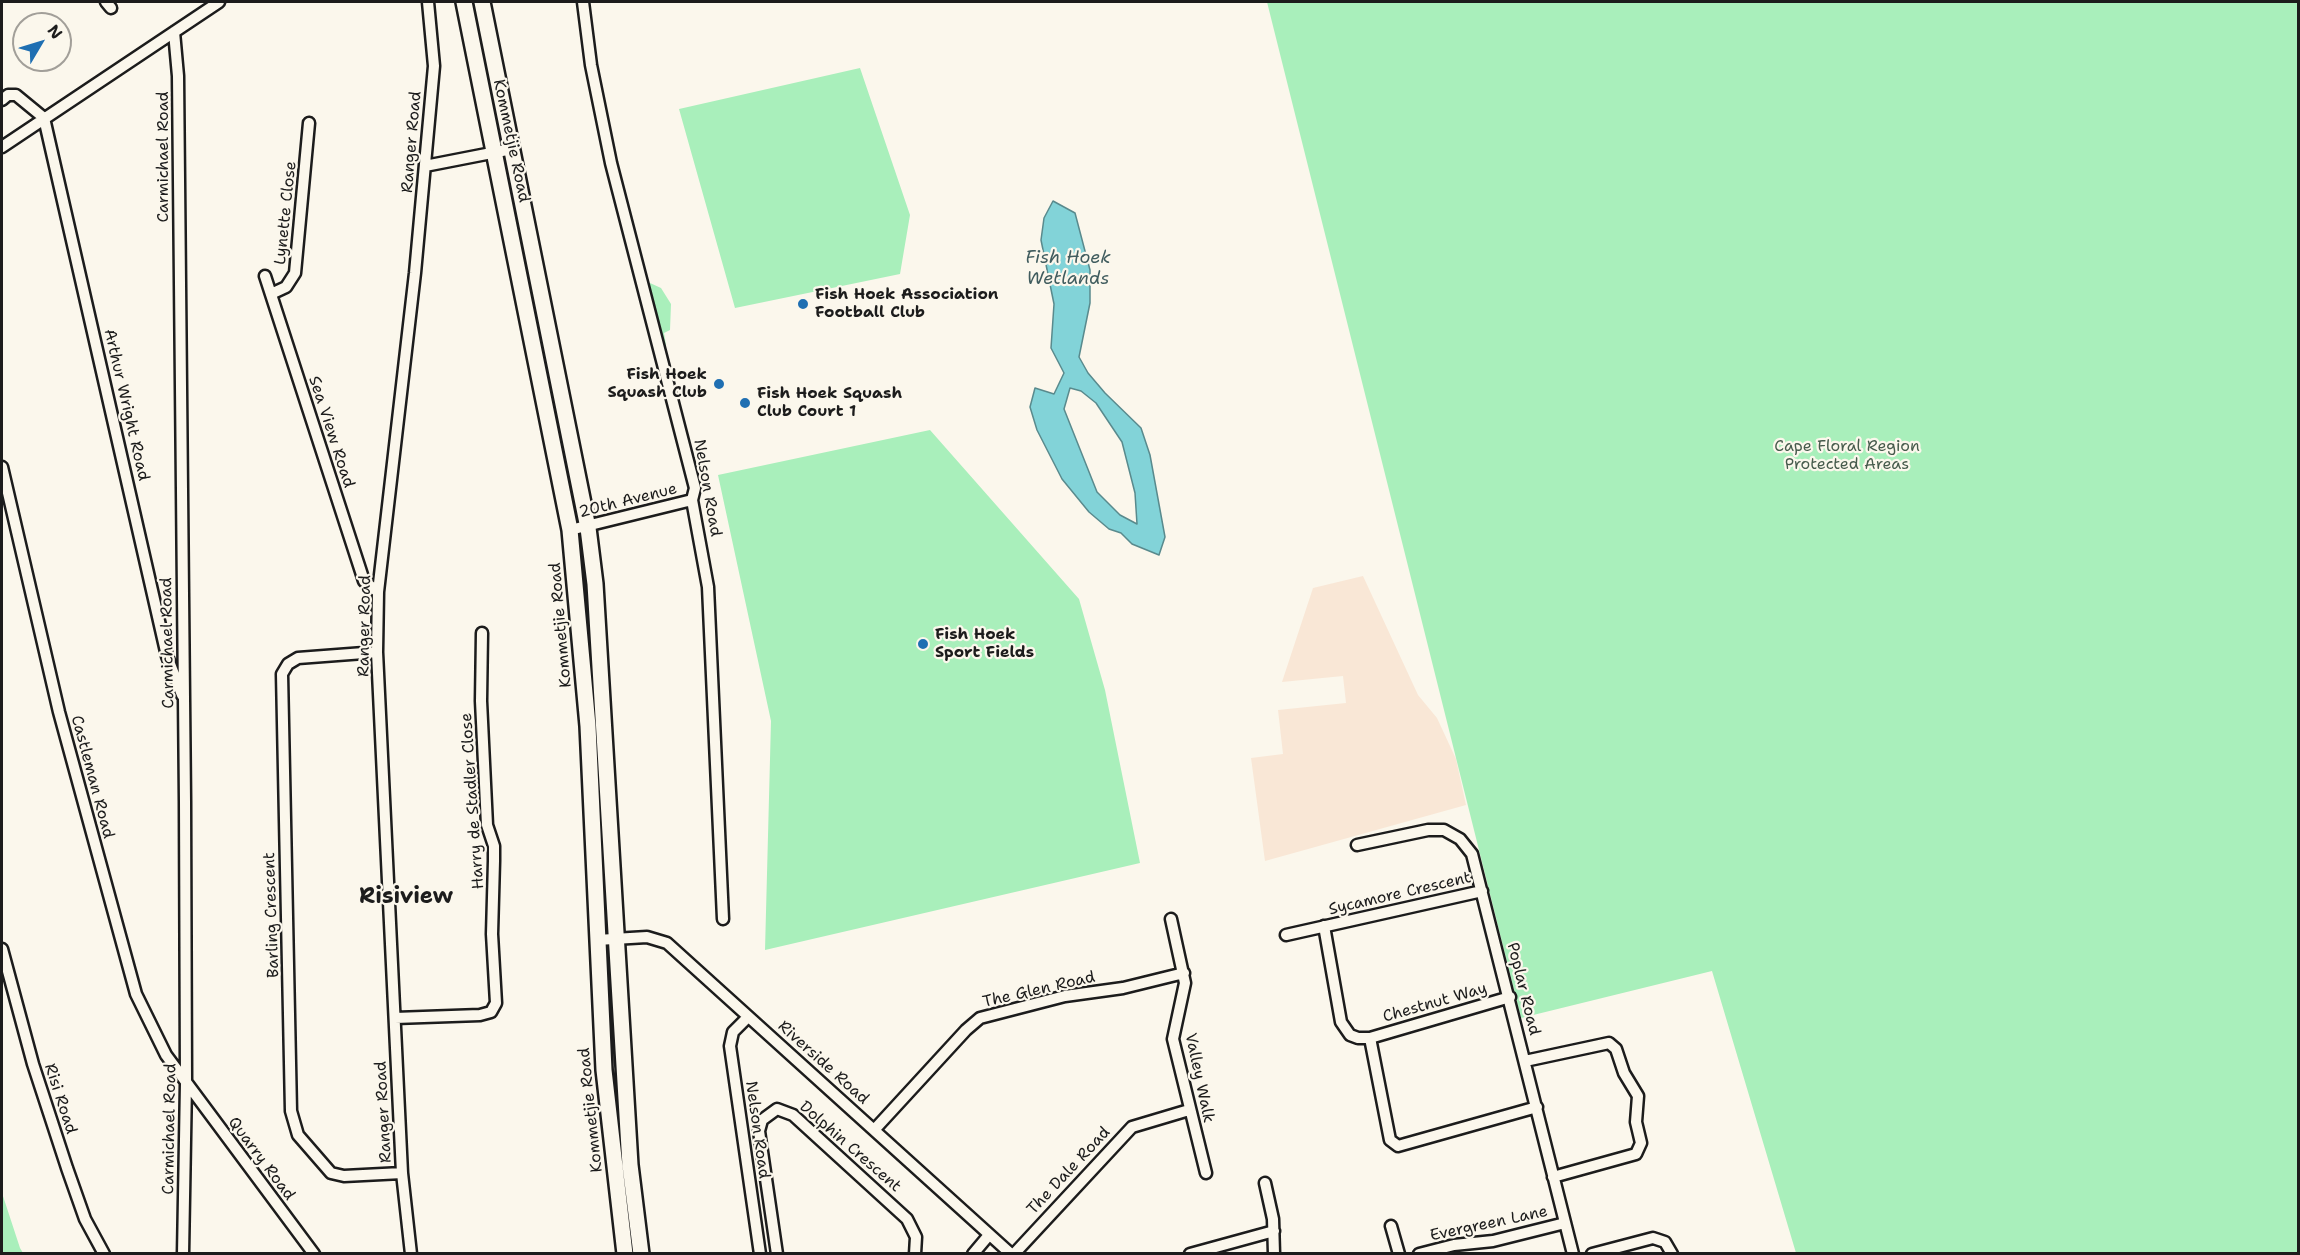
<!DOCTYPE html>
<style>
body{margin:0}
#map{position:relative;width:2300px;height:1255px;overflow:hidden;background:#fbf7ec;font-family:"Shantell Sans",sans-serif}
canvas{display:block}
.frame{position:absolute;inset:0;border:3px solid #1c1c1c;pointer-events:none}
.north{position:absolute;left:12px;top:12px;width:60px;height:60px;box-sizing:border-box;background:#fbf7ec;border:2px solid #a29f99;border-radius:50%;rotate:52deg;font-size:16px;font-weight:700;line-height:24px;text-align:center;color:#1c1c1c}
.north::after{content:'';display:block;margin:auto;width:21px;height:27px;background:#1f6fb2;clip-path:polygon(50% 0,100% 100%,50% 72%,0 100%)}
</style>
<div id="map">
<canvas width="2300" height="1255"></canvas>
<div class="frame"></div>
<div class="north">N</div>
</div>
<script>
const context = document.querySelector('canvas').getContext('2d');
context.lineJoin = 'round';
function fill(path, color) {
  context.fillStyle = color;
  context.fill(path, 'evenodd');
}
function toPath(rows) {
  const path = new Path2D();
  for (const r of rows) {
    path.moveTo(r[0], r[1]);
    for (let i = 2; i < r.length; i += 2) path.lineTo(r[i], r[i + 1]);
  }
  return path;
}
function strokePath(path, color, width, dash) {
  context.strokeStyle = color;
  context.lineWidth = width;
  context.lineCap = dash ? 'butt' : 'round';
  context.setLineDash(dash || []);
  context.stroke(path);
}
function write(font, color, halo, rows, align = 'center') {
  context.font = font + ' "Shantell Sans",sans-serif';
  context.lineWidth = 4.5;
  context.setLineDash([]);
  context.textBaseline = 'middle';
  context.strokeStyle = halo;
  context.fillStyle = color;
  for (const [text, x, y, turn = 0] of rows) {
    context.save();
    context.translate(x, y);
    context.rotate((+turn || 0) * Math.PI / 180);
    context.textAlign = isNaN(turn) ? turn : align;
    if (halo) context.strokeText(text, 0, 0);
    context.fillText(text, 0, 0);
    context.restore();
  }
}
const built = toPath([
 [1363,576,1418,695,1437,718,1456,759,1466,805,1265,861,1251,758,1283,754,1278,710,1346,703,1343,676,1282,682,1313,588]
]);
const green = toPath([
 [1267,2,2298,2,2298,1253,1796,1253,1712,971,1521,1018],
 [860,68,910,215,900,274,735,308,679,109],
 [650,283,661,288,671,304,670,330,664,333,666,345,663,347,647,286],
 [930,430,1079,599,1105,690,1140,863,765,950,771,721,718,475],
 [2,1193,20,1248,23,1253,2,1253]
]);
const water = toPath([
 [1053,201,1075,213,1090,270,1090,303,1079,357,1088,373,1105,393,1141,428,1150,455,1165,537,1159,555,1132,544,1121,533,1109,529,1089,512,1062,479,1037,430,1030,407,1035,388,1054,394,1064,373,1051,348,1054,304,1041,240,1044,218,1053,201],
 [1070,388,1081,391,1096,403,1122,442,1135,493,1137,524,1120,515,1097,492,1064,409,1070,388]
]);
const street = toPath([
 [106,2,111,8],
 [583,2,591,65,611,163,695,488,692,500,708,587,723,919],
 [174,32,178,76,185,801,186,1083,183,1254],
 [2,100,8,95,16,95,44,118,167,656,182,695],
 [2,147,219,2],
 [425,166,512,149],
 [265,276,364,581,378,592],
 [271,294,286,287,295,273,309,123],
 [2,467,59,712,136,994,166,1055,314,1254],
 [570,530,692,500],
 [377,652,298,658,288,664,282,674,291,1111,298,1135,331,1173,344,1176,402,1173],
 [1357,845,1428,830,1444,830,1460,839,1472,854,1573,1254],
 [1171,919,1185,983,1173,1039,1206,1173],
 [1324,926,1341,1022,1350,1035,1358,1038,1370,1038,1510,997],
 [1286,935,1482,891],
 [597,940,647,937,667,943,1011,1254],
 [2,949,33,1064,67,1168,85,1219,104,1254],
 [748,1017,733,1032,730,1046,760,1254],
 [395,1018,480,1015,491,1012,496,1003,492,934,494,861,494,846,487,825,481,701,482,633],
 [1370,1038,1390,1140,1398,1146,1537,1107],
 [1525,1061,1609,1043,1616,1049,1624,1073,1638,1096,1636,1122,1641,1143,1636,1154,1553,1177],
 [875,1129,966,1030,980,1018,1065,996,1123,988,1184,973],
 [1265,1183,1273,1219,1274,1254],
 [1391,1226,1399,1254],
 [411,1254,402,1173,377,652,378,592,415,273,434,66,428,2],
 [777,1254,759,1131,762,1120,777,1109,793,1115,907,1219,916,1237,915,1254],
 [973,1254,989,1235],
 [1014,1254,1132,1127,1189,1110],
 [1190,1254,1274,1231],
 [1419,1254,1454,1245,1493,1241,1565,1223],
 [1592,1254,1653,1238,1665,1242,1672,1254]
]);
const secondary = toPath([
 [464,2,570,530,588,726,604,1070,625,1254],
 [482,2,588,528,595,584,630,1165,641,1254]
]);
const markers = [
 [803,304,6,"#1f6fb2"],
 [719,384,6,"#1f6fb2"],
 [745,403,6,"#1f6fb2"],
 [923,644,6,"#1f6fb2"]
];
const streetNames = [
 ["Kommetjie Road",511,141,78],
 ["Ranger Road",412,142,-85],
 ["Carmichael Road",164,157,-90],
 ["Lynette Close",286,213,-84],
 ["Arthur Wright Road",126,405,77],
 ["Sea View Road",331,432,72],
 ["Nelson Road",707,488,80],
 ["20th Avenue",628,501,-14],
 ["Kommetjie Road",561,625,-95],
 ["Ranger Road",365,626,-89],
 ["Carmichael Road",168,643,-91],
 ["Castleman Road",92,777,75],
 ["Harry de Stadler Close",473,801,-94],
 ["Sycamore Crescent",1400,894,-13],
 ["Barling Crescent",272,915,-92],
 ["Poplar Road",1523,989,76],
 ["The Glen Road",1039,990,-13],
 ["Chestnut Way",1435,1003,-16],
 ["Riverside Road",823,1063,42],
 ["Valley Walk",1199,1078,78],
 ["Risi Road",60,1099,72],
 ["Kommetjie Road",591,1110,-96],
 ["Ranger Road",384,1112,-93],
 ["Carmichael Road",170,1129,-89],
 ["Nelson Road",757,1130,82],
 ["Dolphin Crescent",850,1147,41],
 ["Quarry Road",261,1159,53],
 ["The Dale Road",1069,1171,-47],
 ["Evergreen Lane",1489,1224,-12]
];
const poiNames = [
 ["Fish Hoek Association",815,295],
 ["Football Club",815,313],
 ["Fish Hoek",707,375,"right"],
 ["Squash Club",707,393,"right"],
 ["Fish Hoek Squash",757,394],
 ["Club Court 1",757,412],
 ["Fish Hoek",935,635],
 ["Sport Fields",935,653]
];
const parkNames = [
 ["Cape Floral Region",1847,447],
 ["Protected Areas",1847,465]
];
const waterNames = [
 ["Fish Hoek",1068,258],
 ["Wetlands",1068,279]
];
const districtNames = [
 ["Risiview",406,897]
];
fill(built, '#f9e7d6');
fill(green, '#a9efbb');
fill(water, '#82d3d8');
strokePath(water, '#598a8d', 1.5);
strokePath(street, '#1c1c1c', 15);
strokePath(secondary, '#1c1c1c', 20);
strokePath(street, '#fbf7ec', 10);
strokePath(secondary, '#fbf7ec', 15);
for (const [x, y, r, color] of markers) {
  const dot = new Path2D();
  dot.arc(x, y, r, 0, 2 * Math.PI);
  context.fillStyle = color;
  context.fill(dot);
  strokePath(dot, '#fbf7ec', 2);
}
write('16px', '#1c1c1c', '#fbf7ec', streetNames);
write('bold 16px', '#1c1c1c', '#fbf7ec', poiNames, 'left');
write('16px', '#465b4c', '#fbf7ec', parkNames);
write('italic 18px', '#405c5e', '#fbf7ec', waterNames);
write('bold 22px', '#1c1c1c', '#fbf7ec', districtNames);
</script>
